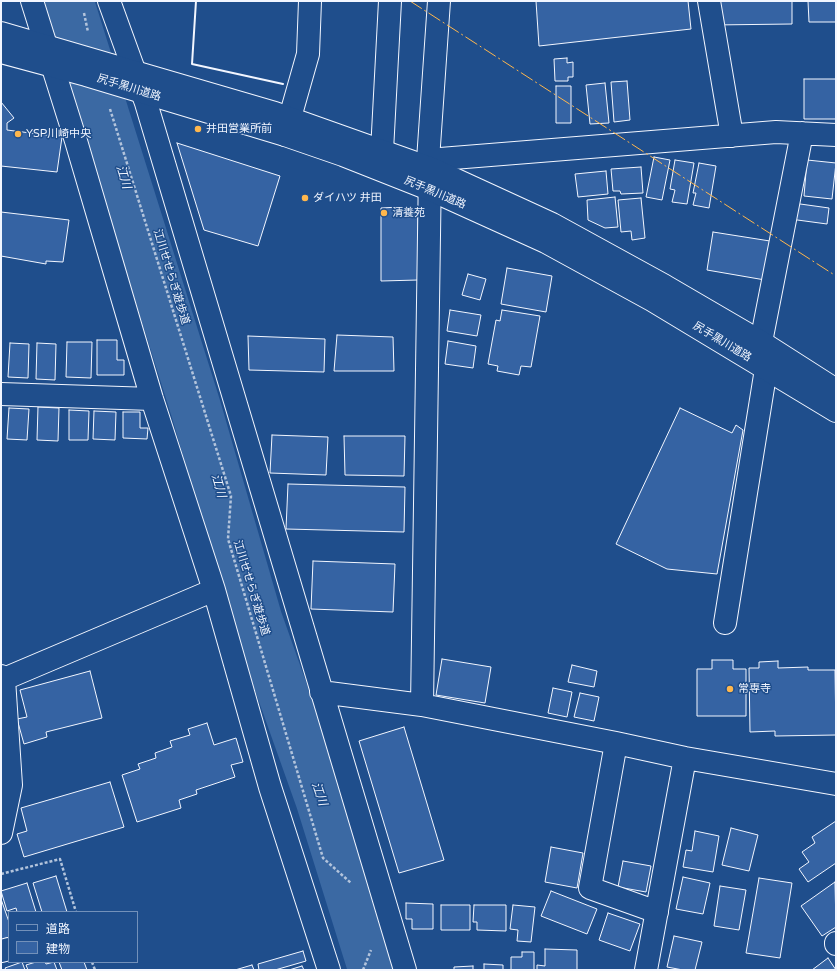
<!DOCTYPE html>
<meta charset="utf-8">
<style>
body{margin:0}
#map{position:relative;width:837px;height:971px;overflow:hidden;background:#1f4e8c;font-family:"Varela Round","Noto Sans JP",sans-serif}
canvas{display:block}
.frame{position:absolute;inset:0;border:2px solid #f2f6ff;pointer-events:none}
.legend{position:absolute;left:8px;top:911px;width:130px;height:52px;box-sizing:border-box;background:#1f4e8c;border:1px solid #7391ba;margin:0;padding:5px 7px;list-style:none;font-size:12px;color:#f2f6ff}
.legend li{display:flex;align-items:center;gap:8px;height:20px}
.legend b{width:20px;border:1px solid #7391ba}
</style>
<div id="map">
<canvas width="837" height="971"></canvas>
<div class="frame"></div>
<ul class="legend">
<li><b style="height:5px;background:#1f4e8c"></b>道路</li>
<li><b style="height:11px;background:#3563a3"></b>建物</li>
</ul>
</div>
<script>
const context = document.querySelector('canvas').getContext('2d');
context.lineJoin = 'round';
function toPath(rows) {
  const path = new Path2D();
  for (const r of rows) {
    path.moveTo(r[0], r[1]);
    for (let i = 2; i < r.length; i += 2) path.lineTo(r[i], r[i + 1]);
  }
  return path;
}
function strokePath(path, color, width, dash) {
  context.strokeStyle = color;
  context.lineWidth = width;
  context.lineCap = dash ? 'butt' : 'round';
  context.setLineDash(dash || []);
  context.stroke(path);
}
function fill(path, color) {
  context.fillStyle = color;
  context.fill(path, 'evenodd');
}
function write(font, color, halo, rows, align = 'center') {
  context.font = font + ' "Varela Round","Noto Sans JP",sans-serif';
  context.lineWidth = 3;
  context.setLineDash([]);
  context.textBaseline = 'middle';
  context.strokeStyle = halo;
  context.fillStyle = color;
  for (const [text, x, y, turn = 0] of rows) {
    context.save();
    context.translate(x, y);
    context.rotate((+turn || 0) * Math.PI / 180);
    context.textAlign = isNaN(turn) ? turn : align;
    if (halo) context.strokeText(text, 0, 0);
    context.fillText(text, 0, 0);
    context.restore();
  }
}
const river = toPath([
 [68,1,196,409,257,620,321,800,374,970]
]);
const building = toPath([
 [536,1,688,1,691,29,539,46,536,1],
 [713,1,792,1,792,24,713,25,713,1],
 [808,1,836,1,836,22,809,22,808,1],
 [567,58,567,63,573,62,573,77,568,77,568,81,555,81,554,59,567,58],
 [804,79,836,79,836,119,804,119,804,79],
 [627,81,630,120,614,122,611,82,627,81],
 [605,83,609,123,590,124,586,85,605,83],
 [556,86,571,86,571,123,556,123,556,86],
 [1,102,14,118,7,123,7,130,62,137,57,172,1,166,1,102],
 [177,143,280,176,258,246,204,230,177,143],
 [654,157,670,160,662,200,646,197,654,157],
 [675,160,694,163,687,204,672,202,675,190,670,189,675,160],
 [807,160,836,163,832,199,804,196,807,160],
 [699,163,716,166,709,208,693,205,696,193,693,193,699,163],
 [641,167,643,193,621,194,620,191,613,191,611,169,641,167],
 [606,171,608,194,578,197,575,174,606,171],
 [615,197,618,227,605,228,588,220,587,200,615,197],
 [641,198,645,238,632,240,631,231,621,232,618,200,641,198],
 [793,203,829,208,827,224,790,219,793,203],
 [401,207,401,213,414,213,414,217,418,217,418,280,381,281,381,208,401,207],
 [1,212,69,220,63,262,46,261,46,264,1,256,1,212],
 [713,232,770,241,765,280,707,270,713,232],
 [507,268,552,276,546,312,501,304,507,268],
 [468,274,486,279,480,300,462,295,468,274],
 [450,310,481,315,477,336,447,331,450,310],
 [502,310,540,316,531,367,521,366,519,375,497,371,498,366,488,364,496,320,500,321,502,310],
 [337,335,393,337,394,371,334,371,337,335],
 [248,336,325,339,324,372,249,370,248,336],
 [97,340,117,340,117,360,124,360,124,375,97,375,97,340],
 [448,341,476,346,473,368,445,364,448,341],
 [67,342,92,342,91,378,66,377,67,342],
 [10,343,29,344,28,378,8,377,10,343],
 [37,343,56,344,55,380,36,379,37,343],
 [38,407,59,408,58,441,37,440,38,407],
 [9,408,29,409,27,440,7,439,9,408],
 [680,408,732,433,736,425,743,430,717,574,667,569,616,544,680,408],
 [69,410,89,411,88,440,69,440,69,410],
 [94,411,116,412,115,440,93,439,94,411],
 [123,412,140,412,140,428,148,428,147,439,123,438,123,412],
 [272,435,328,437,326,475,270,473,272,435],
 [344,436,405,436,404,476,345,475,344,436],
 [288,484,405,487,404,532,286,529,288,484],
 [313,561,395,564,393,612,311,609,313,561],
 [442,659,491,667,485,703,436,695,442,659],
 [712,660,733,660,733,669,746,669,746,716,697,716,697,669,712,669,712,660],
 [778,661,778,668,808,667,808,670,835,670,836,735,775,736,775,731,750,732,749,668,759,668,759,662,778,661],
 [572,665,597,671,594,687,568,682,572,665],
 [90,671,102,718,46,732,47,737,24,744,17,719,27,717,20,690,90,671],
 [553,688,572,692,567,717,548,713,553,688],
 [580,693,599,697,594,721,574,717,580,693],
 [207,723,214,745,236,738,243,762,231,765,235,777,196,790,197,794,179,800,181,808,137,822,122,775,140,769,138,764,156,758,155,753,172,747,170,741,190,735,188,729,207,723],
 [404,727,444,860,399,873,359,741,404,727],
 [110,782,124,827,24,857,17,834,27,831,21,808,110,782],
 [836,821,836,863,808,882,799,869,809,862,802,852,815,843,812,837,836,821],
 [731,828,758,835,749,871,722,865,731,828],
 [695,831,719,836,713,872,683,867,686,850,692,851,695,831],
 [551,847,583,853,577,888,545,882,551,847],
 [623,861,651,866,646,892,618,887,623,861],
 [56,876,67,912,42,912,33,883,56,876],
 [683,877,710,883,703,914,676,909,683,877],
 [759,878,792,883,780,958,746,953,759,878],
 [835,882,836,927,822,936,801,906,835,882],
 [27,883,36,912,17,912,16,908,7,911,1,891,27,883],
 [720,886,746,890,739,930,714,926,720,886],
 [551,891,597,909,587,934,541,916,551,891],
 [1,899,9,922,9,937,1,940,1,899],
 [406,903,433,904,433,929,412,929,412,919,406,919,406,903],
 [441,905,470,905,470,930,441,930,441,905],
 [474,905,506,905,506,931,477,930,477,922,473,922,474,905],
 [513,905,535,907,531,942,517,941,518,930,510,929,513,905],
 [608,913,640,924,630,951,599,940,608,913],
 [674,936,702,942,695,970,683,970,667,967,674,936],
 [545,949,577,950,577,970,537,970,537,965,545,966,545,949],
 [303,951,306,961,275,970,259,970,258,964,303,951],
 [522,952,534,952,534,970,511,970,511,957,522,957,522,952],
 [828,958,836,970,812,970,828,958],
 [22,962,25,970,6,970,5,968,22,962],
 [36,962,45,962,46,964,54,962,57,970,28,970,26,965,36,962],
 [59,962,84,962,87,970,62,970,59,962],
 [484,964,503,965,503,970,484,970,484,964],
 [252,965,254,970,235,970,252,965],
 [302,966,304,970,289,970,302,966],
 [473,966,473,970,454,970,454,967,473,966]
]);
const path = toPath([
 [84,13,88,32],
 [110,109,231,496,228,539,323,858,351,883],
 [1,874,60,859,76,912],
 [92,962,95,970],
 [363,970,371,950]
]);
const minor = toPath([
 [32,1,76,141,152,399,214,590,270,787,329,970],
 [109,1,146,103,405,970],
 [709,1,732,136],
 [285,135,308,54,310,1],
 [428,160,776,132,836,135],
 [378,168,382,151,390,1],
 [761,342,802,133],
 [1,394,152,399],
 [725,623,766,369],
 [1,676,4,679,11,785,1,833],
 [4,679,214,590],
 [321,692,422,705,616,743,685,758,836,784],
 [422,705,430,168,428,160,439,1],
 [616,743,590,888,657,912],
 [836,944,836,943],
 [1,951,9,949],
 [646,970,685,758]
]);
const major = toPath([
 [1,33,275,113,430,168,552,224,665,286,761,342,836,390],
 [1,52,86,75,285,135,343,155,429,189,546,242,652,300,836,411]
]);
const wall = toPath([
 [196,1,192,64,283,84]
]);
const power = toPath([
 [410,1,836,276]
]);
const markers = [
 [198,129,4,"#ffb74d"],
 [18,134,4,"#ffb74d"],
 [305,198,4,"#ffb74d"],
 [384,213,4,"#ffb74d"],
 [730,689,4,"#ffb74d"]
];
const streetNames = [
 ["尻手黒川道路",129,88,17],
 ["尻手黒川道路",435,193,23],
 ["江川せせらぎ遊歩道",171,277,73],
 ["尻手黒川道路",722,342,31],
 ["江川せせらぎ遊歩道",251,588,73]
];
const poiNames = [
 ["井田営業所前",206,129],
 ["YSP川崎中央",26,134],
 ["ダイハツ 井田",313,198],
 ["清養苑",392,213],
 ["常専寺",738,689]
];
const waterNames = [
 ["江川",123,177,73],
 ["江川",218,486,74],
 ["江川",319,794,71]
];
strokePath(river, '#3b69a3', 51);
fill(building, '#3563a3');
strokePath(building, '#f2f6ff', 1);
strokePath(minor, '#f2f6ff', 24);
strokePath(major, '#f2f6ff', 24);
strokePath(path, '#b3c4dc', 2.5, [3, 2]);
strokePath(minor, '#1f4e8c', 22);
strokePath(major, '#1f4e8c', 22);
strokePath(wall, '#f2f6ff', 2);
strokePath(power, '#ffb74d', 1, [14, 3, 2, 3]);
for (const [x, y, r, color] of markers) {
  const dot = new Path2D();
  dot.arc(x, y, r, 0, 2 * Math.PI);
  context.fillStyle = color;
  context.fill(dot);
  strokePath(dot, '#1f4e8c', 1.5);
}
write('11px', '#f2f6ff', '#1f4e8c', streetNames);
write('11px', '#f2f6ff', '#1f4e8c', poiNames, 'left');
write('italic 12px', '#f2f6ff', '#1f4e8c', waterNames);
</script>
